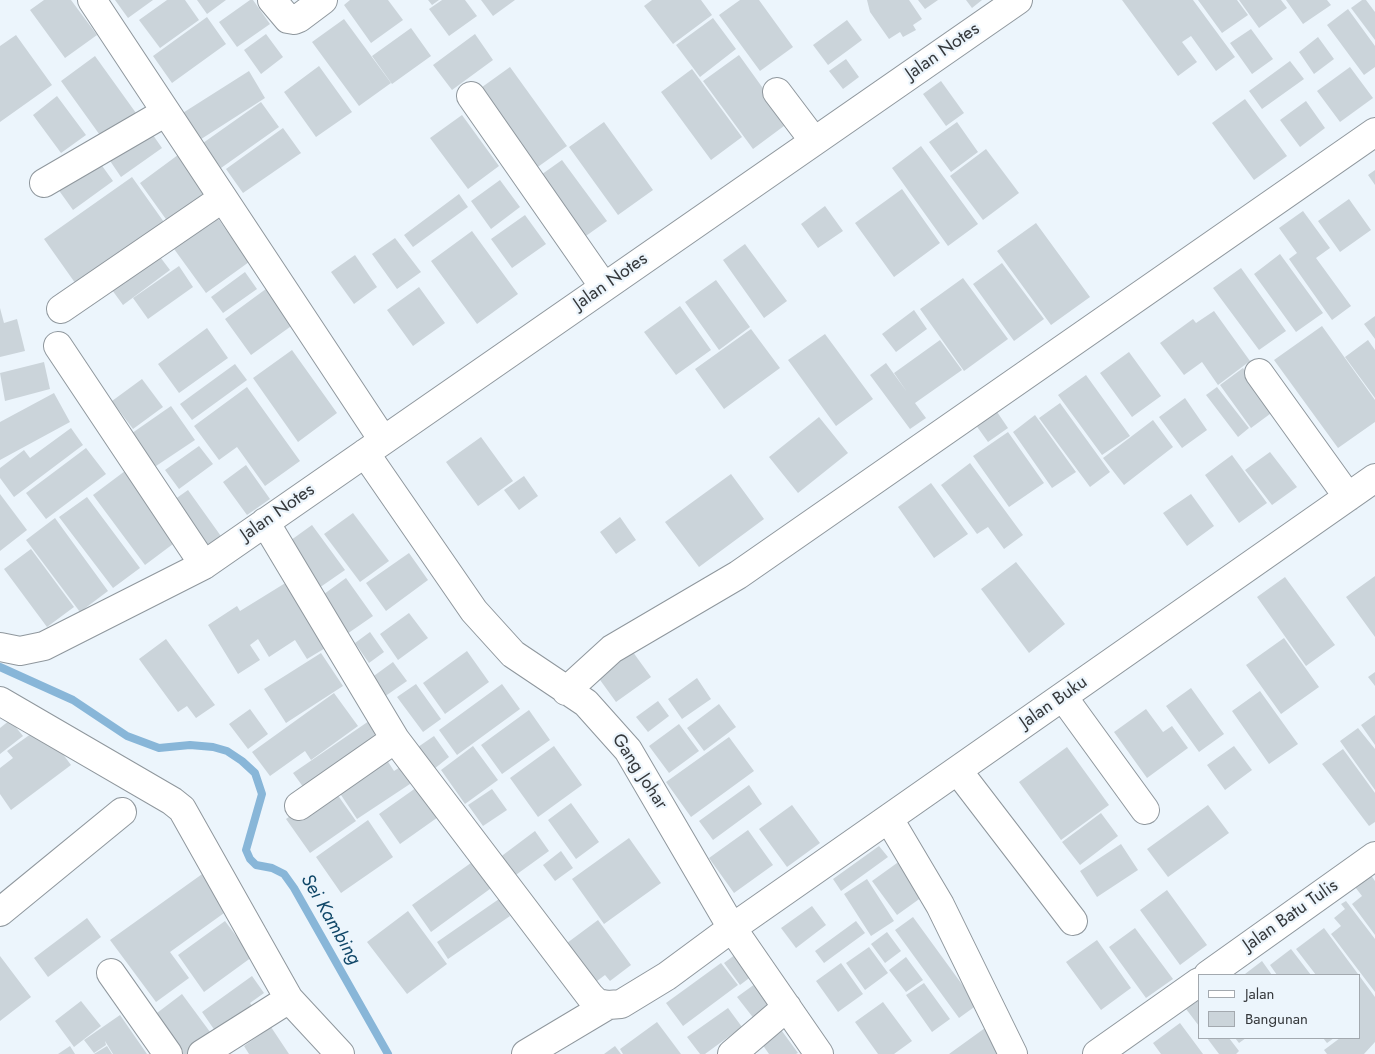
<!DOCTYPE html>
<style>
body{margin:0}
#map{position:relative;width:1375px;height:1054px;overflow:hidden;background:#ecf5fc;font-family:Jost,sans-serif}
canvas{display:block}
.legend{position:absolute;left:1198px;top:974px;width:162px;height:65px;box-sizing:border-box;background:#ecf5fc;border:1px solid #a3a9af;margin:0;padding:6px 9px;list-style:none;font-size:15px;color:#35383b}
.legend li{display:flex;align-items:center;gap:10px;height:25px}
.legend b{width:25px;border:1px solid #a3a9af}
</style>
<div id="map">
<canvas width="1375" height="1054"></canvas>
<ul class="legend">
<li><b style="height:6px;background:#fff"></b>Jalan</li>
<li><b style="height:14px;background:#cbd4da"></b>Bangunan</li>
</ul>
</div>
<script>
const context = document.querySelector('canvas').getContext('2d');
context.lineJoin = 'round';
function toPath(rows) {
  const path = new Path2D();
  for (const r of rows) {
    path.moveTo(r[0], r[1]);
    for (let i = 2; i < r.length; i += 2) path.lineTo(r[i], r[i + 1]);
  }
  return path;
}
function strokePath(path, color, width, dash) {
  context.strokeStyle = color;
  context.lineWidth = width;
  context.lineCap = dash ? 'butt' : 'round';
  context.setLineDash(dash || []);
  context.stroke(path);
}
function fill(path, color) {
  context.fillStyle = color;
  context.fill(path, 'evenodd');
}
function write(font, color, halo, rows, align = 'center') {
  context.font = font + ' Jost,sans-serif';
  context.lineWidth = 4.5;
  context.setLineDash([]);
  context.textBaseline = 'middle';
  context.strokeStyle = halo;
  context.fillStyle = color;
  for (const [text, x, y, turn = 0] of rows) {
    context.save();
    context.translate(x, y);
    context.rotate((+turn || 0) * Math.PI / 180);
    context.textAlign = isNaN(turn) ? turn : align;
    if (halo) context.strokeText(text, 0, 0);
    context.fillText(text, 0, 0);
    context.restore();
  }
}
const stream = toPath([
 [0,667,73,700,127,736,159,748,190,745,213,747,227,751,242,761,255,773,262,794,246,850,250,859,256,865,272,868,284,874,294,888,388,1054]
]);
const building = toPath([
 [44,0,71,0,97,35,65,58,30,10],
 [115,0,153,0,128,18],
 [167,0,185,0,199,20,160,48,139,20],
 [197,0,226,0,207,14],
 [250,0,253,0,270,24,237,47,219,22],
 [350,0,388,0,403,20,371,43,344,5],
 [428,0,439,0,432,5],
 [442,0,465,0,477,16,449,36,429,9],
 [481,0,515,0,493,16],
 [652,0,701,0,712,15,673,44,644,6],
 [740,0,759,0,793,47,760,71,719,15],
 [867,0,909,0,922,19,913,25,916,30,903,37,900,32,889,39,870,12],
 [918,0,938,0,925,9],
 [966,0,982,0,972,8],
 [1122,0,1193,0,1235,57,1216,71,1191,36,1182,42,1197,62,1178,76],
 [1198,0,1237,0,1248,15,1222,33],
 [1239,0,1281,0,1287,8,1259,28],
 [1286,0,1327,0,1331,5,1303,24],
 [1362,0,1366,0,1375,12,1375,40,1351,8],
 [1348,9,1375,46,1375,67,1364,75,1327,25],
 [207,17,226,44,172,83,153,56],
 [713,18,736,49,700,77,676,45],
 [344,19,391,83,359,106,312,42],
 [847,20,862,40,828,65,813,45],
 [411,28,431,56,392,84,372,56],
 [1251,29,1273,59,1252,74,1230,43],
 [266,34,283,57,261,74,244,50],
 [475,34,493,60,452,90,433,65],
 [16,35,52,85,0,122,0,46],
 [1318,37,1334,59,1314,74,1299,52],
 [739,55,788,123,753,149,703,81],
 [95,56,136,113,102,138,61,81],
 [846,59,859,77,843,89,829,71],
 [1290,61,1304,79,1262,109,1249,91],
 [319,66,352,112,316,137,284,92],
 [510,67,567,146,535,169,478,90],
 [1350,67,1373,98,1340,122,1317,91],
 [692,69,742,137,711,160,661,92],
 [249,71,265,98,195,143,178,116],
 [941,81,964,113,946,126,923,94],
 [57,96,86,135,61,153,33,115],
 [1245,99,1287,156,1254,180,1212,123],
 [1306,101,1325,128,1300,147,1280,120],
 [261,102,279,127,221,168,203,143],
 [462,115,499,166,468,189,430,138],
 [604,122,653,190,618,215,569,147],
 [957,122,978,152,951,172,929,142],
 [146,125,162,148,121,177,106,155],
 [283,128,301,153,243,193,226,169],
 [921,146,978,224,948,246,892,168],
 [986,149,1019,193,983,220,950,176],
 [182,152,210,192,168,222,140,183],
 [95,156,113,181,73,210,55,185],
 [562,160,607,221,583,238,538,177],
 [1375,170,1375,185,1368,175],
 [132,177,166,225,78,287,44,239],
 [500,180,520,207,491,229,471,201],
 [902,189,940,243,894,277,855,223],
 [459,194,468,207,413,247,404,235],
 [1349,199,1371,230,1340,252,1318,221],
 [825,206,843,231,818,248,801,224],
 [212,210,249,262,206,293,169,242],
 [1303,211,1330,248,1316,258,1351,306,1332,320,1289,259,1297,253,1279,228],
 [525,215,546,244,512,268,491,239],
 [1036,223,1090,297,1051,325,997,251],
 [472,231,518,294,477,324,431,261],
 [395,238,421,272,397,289,372,254],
 [745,244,787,301,764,318,723,260],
 [154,249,170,270,123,305,107,283],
 [1280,254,1323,313,1296,332,1254,274],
 [355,255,377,287,354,304,331,272],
 [1002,263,1044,319,1014,341,973,284],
 [179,266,193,287,148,319,133,298],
 [1241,268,1286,331,1259,350,1213,288],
 [245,272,257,289,223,313,211,297],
 [963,278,1008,339,964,371,920,309],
 [716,280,750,327,719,350,685,302],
 [274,283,301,319,251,355,225,319],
 [419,287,445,323,413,346,387,310],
 [680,306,711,350,676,375,644,332],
 [0,308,4,323,17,319,25,351,0,357],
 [914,310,927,329,896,352,882,334],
 [1214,311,1250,361,1218,385,1202,362,1184,375,1160,343,1193,319,1196,323],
 [1375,316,1375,339,1364,324],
 [1322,326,1375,400,1375,422,1338,448,1274,360],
 [207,328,228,358,179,393,158,364],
 [751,329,780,368,724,409,695,369],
 [825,334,873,399,836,426,788,360],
 [940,340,962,370,915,403,926,418,910,429,870,375,886,363,907,392,894,373],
 [1368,340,1375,350,1375,398,1345,357],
 [292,350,337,413,298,442,253,378],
 [1129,352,1161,396,1132,417,1100,373],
 [44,362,50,389,5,401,0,373],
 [235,364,247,380,192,420,180,404],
 [1243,368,1274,411,1251,428,1220,385],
 [1086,375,1130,436,1102,455,1058,395],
 [142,379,163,407,133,429,112,401],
 [247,387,300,461,265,486,237,447,219,460,194,426],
 [1217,387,1249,428,1238,437,1206,395],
 [54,393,70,422,0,460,0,422],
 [1185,398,1207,430,1182,448,1159,417],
 [1060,403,1110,472,1090,487,1039,418],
 [171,406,195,440,147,472,125,438],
 [993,406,1008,428,988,442,973,421],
 [1035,415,1076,472,1052,488,1013,432],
 [819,417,848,453,798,493,769,457],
 [1153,420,1173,447,1124,485,1103,458],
 [71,428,83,445,14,497,0,478,0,468,24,450,30,458],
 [1008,432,1044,483,1009,507,973,456],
 [481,437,513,481,478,506,446,462],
 [199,446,213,464,179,489,165,470],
 [86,448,106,474,46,519,26,493],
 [1270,452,1297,487,1272,505,1245,470],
 [1232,455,1267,503,1239,523,1205,475],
 [970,463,1023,535,1004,549,988,527,977,534,941,485],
 [246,465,270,499,247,515,223,482],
 [129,468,181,538,145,565,93,495],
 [731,474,764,519,699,567,665,522],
 [524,476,538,496,519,510,504,490],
 [931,483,968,534,934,558,898,507],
 [188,490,223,539,207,551,171,502],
 [0,494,27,530,0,551],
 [1191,494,1214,526,1187,546,1163,513],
 [87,497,140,568,113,588,59,517],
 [353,513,389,561,360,582,324,534],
 [620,517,636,540,616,554,600,532],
 [55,518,108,591,80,612,26,540],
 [312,525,345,570,319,588,287,543],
 [31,549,74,607,47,627,4,569],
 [409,553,428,580,386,611,366,583],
 [1016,562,1065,624,1029,653,981,589],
 [1375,576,1375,637,1346,597],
 [1285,577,1335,645,1306,666,1257,597],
 [346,578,373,616,347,634,320,597],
 [287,582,327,647,307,659,295,640,269,657,258,639,250,645,260,660,238,674,208,625,237,606,240,611],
 [409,613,428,638,398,660,380,634],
 [370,632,384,652,369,663,355,643],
 [1284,638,1319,687,1281,714,1246,665],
 [166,639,215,705,196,718,187,706,178,712,139,659],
 [630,648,651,677,616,702,595,673],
 [467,651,489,682,445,714,423,683],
 [321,653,343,686,286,723,264,689],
 [393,662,407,681,384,697,371,678],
 [1375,672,1375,686,1368,677],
 [697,678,711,699,682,719,668,699],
 [416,684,441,719,423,732,397,697],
 [502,684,520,709,457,755,439,730],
 [1191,688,1224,734,1199,752,1166,706],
 [1260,691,1298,744,1269,764,1232,711],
 [334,693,358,726,311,760,305,751,270,776,252,752],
 [658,701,669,716,648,732,636,717],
 [719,704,736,727,704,751,687,728],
 [250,709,268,734,248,749,229,724],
 [1146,709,1163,732,1172,726,1188,748,1147,778,1114,732],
 [529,710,550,740,502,774,481,745],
 [1375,715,1375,745,1361,725],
 [10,720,23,736,0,754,0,728],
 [369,721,384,743,309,795,293,773],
 [679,724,699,751,669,773,649,746],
 [42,726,71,765,11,810,0,794,0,768,13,758,7,751],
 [1358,728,1375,749,1375,790,1340,741],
 [434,736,449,757,434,769,418,747],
 [729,737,754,771,691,817,666,782],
 [473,746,498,780,465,804,441,770],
 [554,746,582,785,538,817,510,778],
 [1234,746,1252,770,1225,790,1207,765],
 [1067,747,1109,805,1061,840,1019,782],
 [1343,749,1375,793,1375,822,1369,826,1322,764],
 [383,754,394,771,405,764,416,780,357,819,335,786],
 [420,785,441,815,400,844,379,814],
 [749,785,762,804,713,840,699,821],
 [332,787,356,821,310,853,286,819],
 [492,789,507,810,483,826,468,805],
 [571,803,599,842,576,859,548,820],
 [792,805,820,843,787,867,759,829],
 [1208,805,1229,833,1168,877,1147,849],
 [1101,813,1118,836,1080,865,1062,842],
 [368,820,393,857,341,893,316,857],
 [748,830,773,865,734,893,709,858],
 [535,831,549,851,513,877,499,858],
 [629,838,661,883,604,924,572,879],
 [1121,844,1138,870,1097,897,1080,871],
 [879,846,888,857,841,891,833,879],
 [561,851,573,868,555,881,543,865],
 [904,858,929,892,897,915,872,881],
 [475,860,494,886,431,932,412,905],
 [1368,871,1375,881,1375,935,1352,904,1362,896,1352,883],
 [205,872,231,908,170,952,189,978,156,1002,110,940],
 [867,879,894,921,871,936,844,894],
 [1167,890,1207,945,1180,965,1140,910],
 [499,899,510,916,448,959,437,942],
 [1346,901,1375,939,1375,992,1331,934,1341,926,1334,918,1345,909,1341,904],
 [812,906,826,925,796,948,781,928],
 [408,911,447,964,407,994,367,942],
 [913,917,977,1005,959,1018,895,930],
 [87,918,101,937,48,977,34,958],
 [598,920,631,965,610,981,605,975,597,981,567,943],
 [225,921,252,957,204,992,178,955],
 [856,921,865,933,824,963,815,951],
 [1135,928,1173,979,1146,998,1109,947],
 [1324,928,1375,997,1375,1042,1364,1054,1327,1054,1324,1050,1340,1038,1359,1038,1359,975,1316,975,1296,949],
 [887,932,901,951,885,963,871,944],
 [1097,940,1131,988,1101,1010,1066,962],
 [869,947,888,973,865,990,846,963],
 [744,948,760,970,740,985,724,963],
 [1291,949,1311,975,1277,975,1270,965],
 [0,956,31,997,0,1021],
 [906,957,923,980,906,992,889,970],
 [1262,961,1272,975,1246,975,1245,974],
 [721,963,738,985,683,1026,666,1003],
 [841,963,863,994,838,1012,816,981],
 [252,976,264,993,250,1003,256,1012,220,1038,202,1012],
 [924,983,950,1019,932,1032,906,995],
 [755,984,772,1007,755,1020,737,997],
 [182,994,213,1036,188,1054,180,1054,153,1016],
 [1199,1000,1199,1026,1186,1009],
 [81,1001,101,1026,74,1047,55,1021],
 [883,1002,912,1041,894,1054,878,1054,855,1022],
 [728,1008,742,1027,705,1054,700,1054,687,1037],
 [120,1015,147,1054,113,1054,105,1041,106,1045,94,1053,84,1040],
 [657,1022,681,1054,623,1054,620,1049],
 [1180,1023,1203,1054,1161,1054,1153,1043],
 [271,1027,289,1054,249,1054,244,1046],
 [779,1027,798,1053,796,1054,769,1054,760,1041],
 [985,1028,1004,1054,949,1054],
 [1207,1038,1229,1038,1239,1051,1236,1054,1219,1054],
 [1235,1038,1246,1038,1239,1043],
 [1323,1038,1334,1038,1327,1043],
 [70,1046,75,1054,58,1054],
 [107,1046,112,1054,94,1054],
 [615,1046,621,1054,604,1054]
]);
const minor = toPath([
 [92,0,383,440],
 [272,0,288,19,294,20,299,18,323,0],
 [777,92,814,141],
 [471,96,604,287],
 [44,183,166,112],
 [61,309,223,198],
 [58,346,204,565],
 [1259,373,1348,497],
 [365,453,474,611,513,654,586,703,628,750,732,928,819,1054],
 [265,522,395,739,590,996,597,1003,608,1005,621,1004,667,976,732,928,1375,478],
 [0,647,20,651,44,646,204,565,1018,0],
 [566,691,612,649,738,575,1375,132],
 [1063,697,1145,810],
 [0,701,172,801,182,809,289,999,340,1054],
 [958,771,1073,921],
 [299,806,395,739],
 [889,819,940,905,1013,1054],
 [0,912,122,812],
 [111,973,168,1054],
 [1208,975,1375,856],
 [202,1054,289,999],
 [526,1054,608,1005],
 [732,1054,787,1007],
 [1097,1054,1199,982]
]);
const streetNames = [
 ["Jalan Notes",943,52,-35],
 ["Jalan Notes",611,282,-35],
 ["Jalan Notes",278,513,-35],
 ["Jalan Buku",1054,703,-35],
 ["Gang Johar",639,772,57],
 ["Jalan Batu Tulis",1291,916,-35]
];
const waterNames = [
 ["Sei Kambing",330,920,60]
];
strokePath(stream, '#88b6d8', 8);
fill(building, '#cbd4da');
strokePath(minor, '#8f979d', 30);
strokePath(minor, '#fff', 28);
write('18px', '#35383b', '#ecf5fc', streetNames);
write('italic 19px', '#104768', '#ecf5fc', waterNames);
</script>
